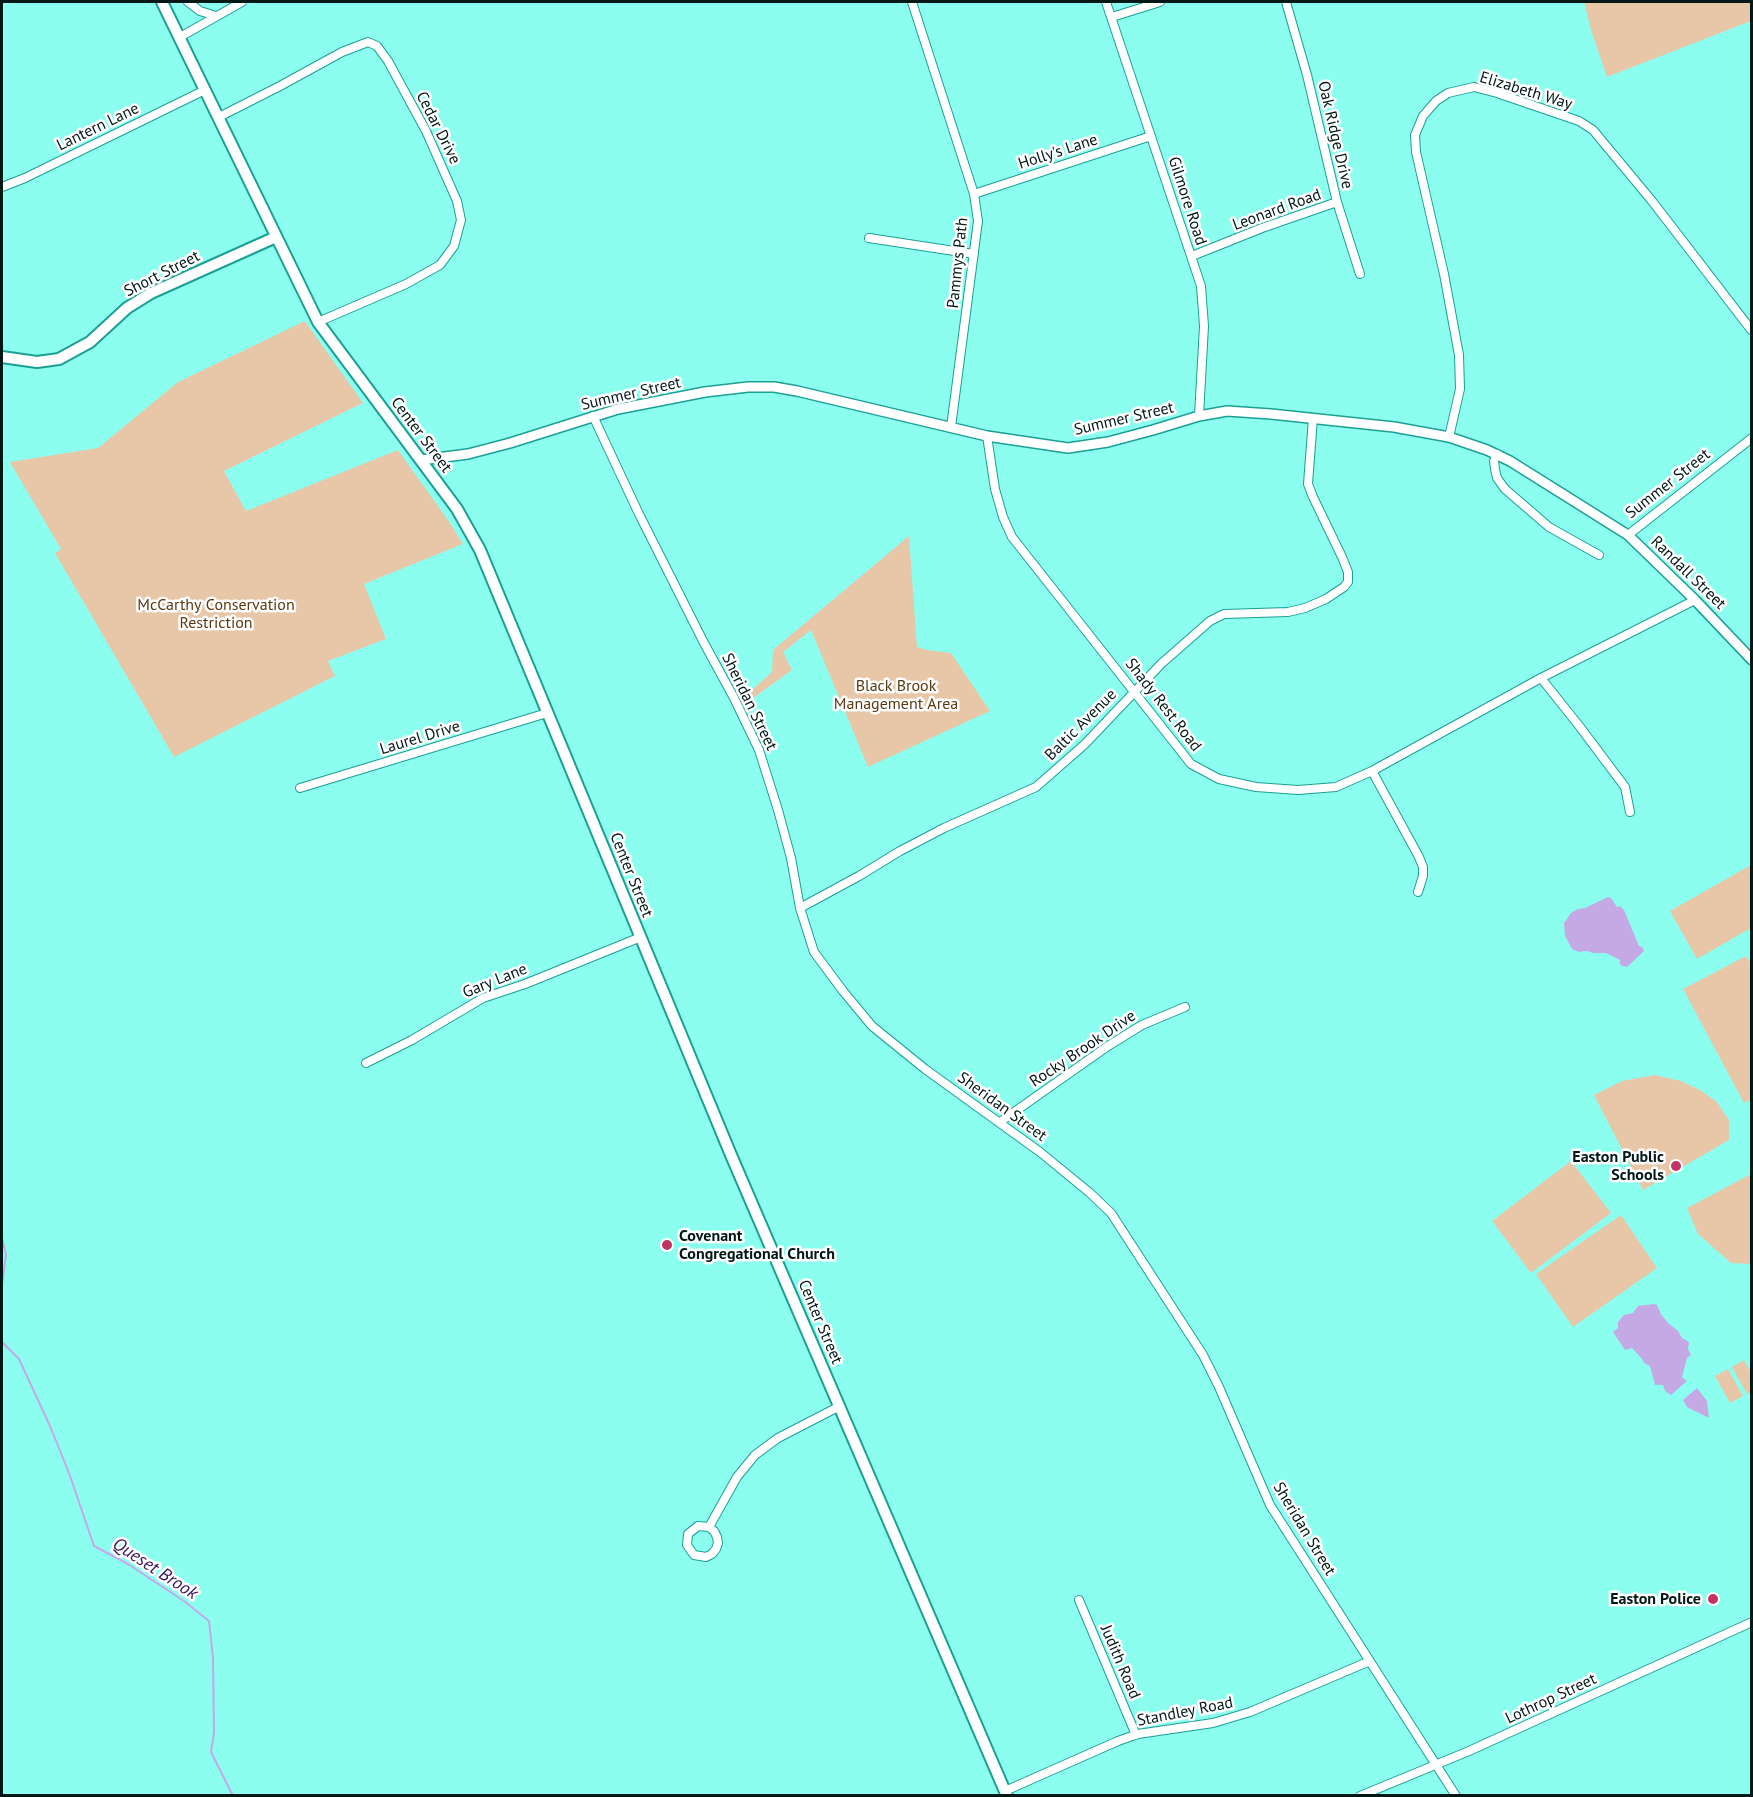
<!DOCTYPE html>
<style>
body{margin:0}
#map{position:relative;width:1753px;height:1797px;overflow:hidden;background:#8cfef0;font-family:"PT Sans",sans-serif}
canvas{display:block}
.frame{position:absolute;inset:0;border:3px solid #011816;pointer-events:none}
</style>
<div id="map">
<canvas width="1753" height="1797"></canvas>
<div class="frame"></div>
</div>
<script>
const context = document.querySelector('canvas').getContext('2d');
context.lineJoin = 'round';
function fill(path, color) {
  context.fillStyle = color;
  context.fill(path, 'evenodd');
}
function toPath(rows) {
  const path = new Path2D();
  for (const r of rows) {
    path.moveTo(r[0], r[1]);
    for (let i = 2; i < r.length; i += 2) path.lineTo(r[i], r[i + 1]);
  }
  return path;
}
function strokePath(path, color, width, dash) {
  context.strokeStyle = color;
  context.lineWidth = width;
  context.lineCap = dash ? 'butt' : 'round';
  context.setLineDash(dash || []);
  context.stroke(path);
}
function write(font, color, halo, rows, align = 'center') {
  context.font = font + ' "PT Sans",sans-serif';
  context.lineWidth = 5;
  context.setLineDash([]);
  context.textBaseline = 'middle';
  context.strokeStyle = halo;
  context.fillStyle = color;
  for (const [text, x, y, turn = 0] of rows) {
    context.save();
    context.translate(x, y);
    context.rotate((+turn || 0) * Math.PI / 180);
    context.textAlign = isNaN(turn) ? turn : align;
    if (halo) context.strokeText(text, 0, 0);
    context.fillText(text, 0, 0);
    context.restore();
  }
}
const green = toPath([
 [1584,2,1751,2,1751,21,1607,77,1591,30],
 [305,321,363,403,224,471,246,511,398,450,450,523,463,544,364,584,386,639,328,661,335,676,174,757,55,553,61,549,10,462,98,448,178,382],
 [909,536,917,647,927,650,951,653,990,711,868,767,811,630,783,652,792,670,745,704,742,699,772,672,773,650],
 [1751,865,1751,928,1697,959,1670,911],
 [1746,956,1752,966,1752,1099,1744,1103,1683,989],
 [1655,1075,1681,1081,1700,1090,1717,1102,1729,1120,1729,1140,1643,1190,1594,1095,1622,1081],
 [1571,1161,1611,1213,1531,1273,1492,1221],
 [1751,1174,1751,1264,1731,1263,1698,1234,1687,1208],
 [1621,1215,1657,1268,1573,1327,1536,1274],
 [1744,1360,1751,1373,1751,1391,1747,1394,1732,1367],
 [1728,1369,1743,1396,1730,1403,1715,1376]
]);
const water = toPath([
 [1608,897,1611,898,1617,907,1620,906,1624,910,1639,946,1642,947,1644,951,1627,967,1622,966,1620,964,1620,960,1606,953,1593,953,1587,951,1579,952,1572,949,1565,936,1564,923,1571,913,1578,909,1585,908],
 [1654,1304,1657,1305,1661,1314,1668,1323,1678,1331,1682,1338,1689,1342,1688,1349,1691,1355,1687,1358,1682,1377,1687,1381,1671,1395,1665,1391,1663,1385,1655,1385,1650,1366,1644,1363,1642,1359,1632,1348,1625,1350,1613,1332,1618,1328,1618,1322,1624,1315,1633,1313,1638,1306],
 [1697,1388,1707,1401,1709,1418,1687,1407,1683,1400]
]);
const stream = toPath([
 [2,1238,6,1255,2,1285],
 [2,1342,19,1359,50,1426,69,1473,94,1546,128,1564,184,1601,209,1621,213,1658,214,1733,211,1752,233,1796]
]);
const minor = toPath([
 [188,2,200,11,216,16],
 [912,2,974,194,978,221,951,427],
 [1106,2,1201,286,1204,326,1199,416],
 [1286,2,1307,75,1337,202,1360,274],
 [1112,17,1160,2],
 [180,37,242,2],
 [219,117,280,86,342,52,368,42,377,46,388,61,426,131,457,201,461,220,454,246,440,265,406,284,318,322],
 [2,187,25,178,205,90],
 [974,194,1151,136],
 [869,238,974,254],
 [1192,256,1262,228,1337,202],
 [593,416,639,514,704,643,734,698,759,750,778,810,791,858,800,908,814,952,843,991,872,1026,925,1069,1040,1152,1090,1193,1111,1213,1203,1355,1219,1387,1270,1505,1456,1796],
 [987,436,995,489,1003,517,1012,537,1191,764,1219,779,1256,787,1298,790,1336,787,1372,771,1541,678,1695,600],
 [1449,437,1460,389,1459,355,1444,274,1416,152,1415,135,1423,116,1436,101,1448,93,1474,87,1497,93,1579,121,1593,130,1652,201,1752,331],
 [1497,454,1494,461,1495,469,1497,478,1505,489,1549,527,1599,555],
 [1628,535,1752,438],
 [1541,678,1580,727,1625,787,1630,812],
 [1372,771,1419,857,1423,867,1423,876,1418,892],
 [300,788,547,713],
 [800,908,859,876,900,851,944,828,1036,787,1085,744,1161,664,1210,621,1224,614,1288,612,1305,608,1326,599,1344,587,1348,582,1348,572,1342,557,1313,497,1308,484,1313,418],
 [366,1063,412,1040,483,998,525,984,641,937],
 [1000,1122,1108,1046,1142,1025,1185,1007],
 [709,1527,698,1526,688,1534,687,1545,694,1555,706,1557,712,1554,716,1549,718,1543,717,1537,714,1531,709,1527,737,1477,755,1455,778,1438,840,1406],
 [1079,1600,1136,1735],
 [1005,1791,1118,1741,1138,1734,1213,1723,1250,1712,1370,1661],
 [1360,1796,1469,1751,1752,1622]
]);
const tertiary = toPath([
 [421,460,468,454,510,443,618,409,705,392,748,387,774,387,797,391,987,436,1068,448,1108,442,1153,430,1199,416,1227,411,1271,414,1394,427,1449,437,1487,450,1510,461,1628,535,1695,600,1752,660]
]);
const secondary = toPath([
 [162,2,318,322,457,509,480,550,731,1155,1007,1796],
 [2,357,37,362,59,359,90,342,127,308,151,293,276,237]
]);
const markers = [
 [1676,1166,6,"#c03362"],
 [667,1245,6,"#c03362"],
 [1713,1599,6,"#c03362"]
];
const streetNames = [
 ["Elizabeth Way",1526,91,17],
 ["Lantern Lane",98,127,-26],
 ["Cedar Drive",438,128,63],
 ["Oak Ridge Drive",1335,135,77],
 ["Holly's Lane",1058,152,-18],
 ["Gilmore Road",1187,201,72],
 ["Leonard Road",1277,210,-20],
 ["Pammys Path",958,263,-84],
 ["Short Street",162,274,-27],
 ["Summer Street",631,394,-13],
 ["Summer Street",1124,419,-13],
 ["Center Street",421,435,53],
 ["Summer Street",1668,484,-38],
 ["Randall Street",1688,573,44],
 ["Sheridan Street",749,702,64],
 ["Shady Rest Road",1163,705,52],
 ["Baltic Avenue",1081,725,-45],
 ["Laurel Drive",420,738,-17],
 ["Center Street",631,875,68],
 ["Gary Lane",495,981,-22],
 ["Rocky Brook Drive",1083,1049,-34],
 ["Sheridan Street",1002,1107,36],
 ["Center Street",820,1322,67],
 ["Sheridan Street",1304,1529,59],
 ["Judith Road",1120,1662,67],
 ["Lothrop Street",1551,1699,-25],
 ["Standley Road",1185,1712,-11]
];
const parkNames = [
 ["McCarthy Conservation",216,605],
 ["Restriction",216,623],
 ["Black Brook",896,686],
 ["Management Area",896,704]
];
const poiNames = [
 ["Easton Public",1664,1157],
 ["Schools",1664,1175],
 ["Covenant",679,1236,"left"],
 ["Congregational Church",679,1254,"left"],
 ["Easton Police",1701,1599]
];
const waterNames = [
 ["Queset Brook",155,1569,33]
];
fill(green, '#e7c7a8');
fill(water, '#c4a9e5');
strokePath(stream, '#c4a9e5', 2);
strokePath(minor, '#1aa094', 10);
strokePath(tertiary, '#1aa094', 12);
strokePath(secondary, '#1aa094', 14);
strokePath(minor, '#fff', 8);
strokePath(tertiary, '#fff', 9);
strokePath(secondary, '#fff', 10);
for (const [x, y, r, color] of markers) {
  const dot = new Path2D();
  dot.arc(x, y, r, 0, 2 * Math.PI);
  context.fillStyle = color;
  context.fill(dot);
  strokePath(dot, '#fff', 2);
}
write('16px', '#011816', '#fff', streetNames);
write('16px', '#5b3912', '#fff', parkNames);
write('bold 16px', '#011816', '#fff', poiNames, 'right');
write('italic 18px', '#3b145b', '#fff', waterNames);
</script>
